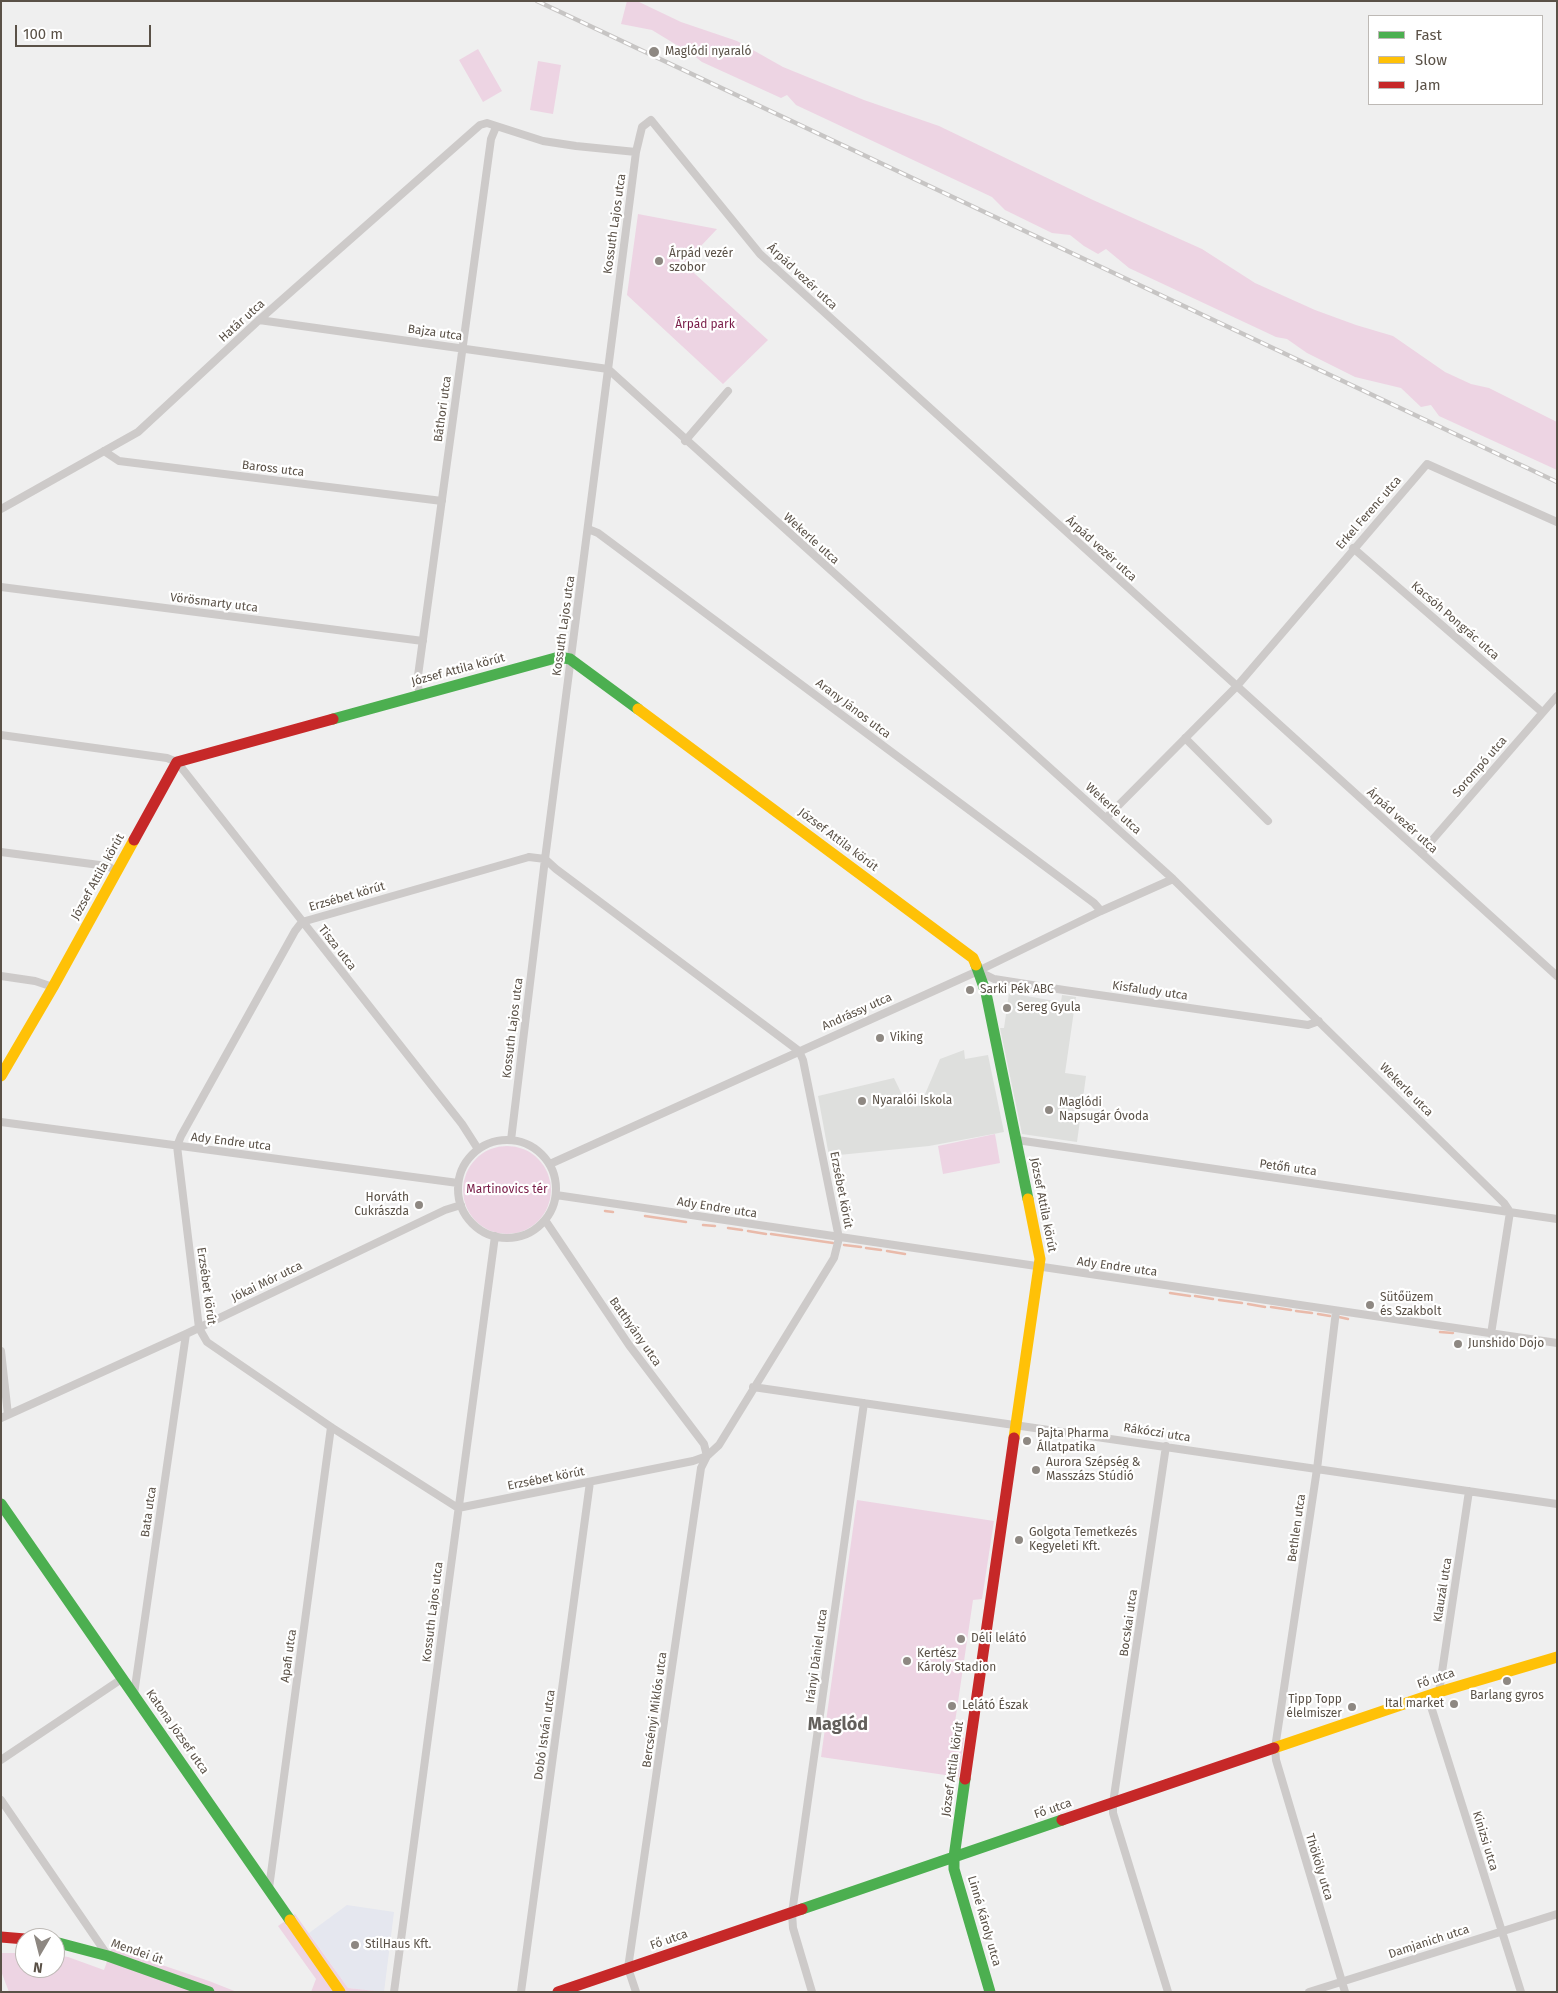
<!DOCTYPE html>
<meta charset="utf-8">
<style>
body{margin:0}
#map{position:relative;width:1558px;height:1993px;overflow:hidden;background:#efefef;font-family:"Fira Sans",sans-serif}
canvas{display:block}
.frame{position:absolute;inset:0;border:2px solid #5a5147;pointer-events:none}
.legend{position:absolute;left:1368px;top:15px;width:175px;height:90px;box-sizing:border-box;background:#fff;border:1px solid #bdb9b5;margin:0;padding:6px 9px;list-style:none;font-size:15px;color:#5a5147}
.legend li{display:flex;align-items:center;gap:10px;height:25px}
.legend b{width:25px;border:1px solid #bdb9b5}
.north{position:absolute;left:15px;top:1928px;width:50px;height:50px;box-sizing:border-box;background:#fff;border:1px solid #bdb9b5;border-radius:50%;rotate:188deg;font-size:14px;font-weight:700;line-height:20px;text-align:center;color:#5a5147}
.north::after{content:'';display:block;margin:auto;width:18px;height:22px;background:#8e8882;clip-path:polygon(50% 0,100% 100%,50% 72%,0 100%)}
.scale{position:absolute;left:15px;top:25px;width:136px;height:22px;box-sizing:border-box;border:2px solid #5a5147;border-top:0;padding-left:6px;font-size:15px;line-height:18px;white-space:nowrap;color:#5a5147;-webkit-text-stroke:4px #fff;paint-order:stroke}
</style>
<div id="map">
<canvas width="1558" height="1993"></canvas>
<div class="frame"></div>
<ul class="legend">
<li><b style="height:6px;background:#4caf50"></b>Fast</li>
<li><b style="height:6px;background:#ffc107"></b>Slow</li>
<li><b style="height:6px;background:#c62828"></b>Jam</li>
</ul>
<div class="north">N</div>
<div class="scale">100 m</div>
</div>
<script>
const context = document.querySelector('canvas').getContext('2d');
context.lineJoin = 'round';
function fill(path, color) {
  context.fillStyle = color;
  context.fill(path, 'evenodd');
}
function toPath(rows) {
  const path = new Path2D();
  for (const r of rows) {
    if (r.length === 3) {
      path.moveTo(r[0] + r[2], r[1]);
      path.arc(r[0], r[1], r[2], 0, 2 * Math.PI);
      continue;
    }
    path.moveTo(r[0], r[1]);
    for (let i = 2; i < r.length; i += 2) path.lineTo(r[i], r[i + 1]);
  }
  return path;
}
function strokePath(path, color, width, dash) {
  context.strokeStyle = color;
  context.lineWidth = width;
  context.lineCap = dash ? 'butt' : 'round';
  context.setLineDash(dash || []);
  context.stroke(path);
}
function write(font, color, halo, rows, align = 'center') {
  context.font = font + ' "Fira Sans",sans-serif';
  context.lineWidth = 4.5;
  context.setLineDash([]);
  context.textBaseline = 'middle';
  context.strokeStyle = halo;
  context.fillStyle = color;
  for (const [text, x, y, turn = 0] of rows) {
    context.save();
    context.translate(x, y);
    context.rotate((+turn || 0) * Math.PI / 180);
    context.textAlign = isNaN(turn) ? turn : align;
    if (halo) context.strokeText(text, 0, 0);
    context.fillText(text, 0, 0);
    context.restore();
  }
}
const commercial = toPath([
 [347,1905,394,1912,384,1992,348,1988,309,1933]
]);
const education = toPath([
 [1009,993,1061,1002,1062,995,1076,997,1065,1073,1086,1076,1077,1142,1022,1134,1000,1028,1004,1028],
 [964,1050,965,1059,988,1055,1004,1132,929,1146,829,1156,818,1096,894,1078,908,1107,920,1106,940,1059]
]);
const green = toPath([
 [627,1,637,1,681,22,737,41,783,67,864,100,939,126,1093,200,1202,249,1255,283,1315,310,1356,325,1393,336,1445,372,1471,384,1489,388,1557,422,1557,470,1439,416,1431,405,1421,407,1401,388,1355,377,1307,353,1287,339,1276,337,1129,268,1106,249,1098,254,1084,246,1070,235,1052,233,1005,210,992,197,796,105,787,95,781,98,702,62,693,55,652,30,621,24],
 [478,49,502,91,483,102,459,60],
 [538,61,561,65,553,114,530,110],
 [638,214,717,229,684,264,768,340,723,384,627,295],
 [995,1134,1000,1163,943,1174,938,1146],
 [507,1190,44],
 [857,1500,994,1521,982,1599,973,1600,953,1736,964,1738,959,1777,821,1757],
 [295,1914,348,1988,385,1992,311,1992,316,1979,278,1926],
 [112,1948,209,1981,237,1992,9,1992,1,1971,1,1953,25,1953,25,1968,55,1968,55,1955,68,1957,104,1970]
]);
const stream = toPath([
 [605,1211,613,1212],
 [645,1216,686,1222],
 [703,1225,715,1226],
 [728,1228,742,1230],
 [748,1231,766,1234],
 [771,1234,833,1243],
 [844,1245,861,1247],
 [866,1248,881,1250],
 [887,1251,905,1254],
 [1170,1293,1190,1296],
 [1195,1296,1213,1299],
 [1219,1300,1242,1303],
 [1248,1304,1265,1307],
 [1271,1307,1291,1310],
 [1296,1311,1312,1313],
 [1318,1314,1330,1316],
 [1339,1317,1348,1319],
 [1440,1332,1453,1333]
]);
const street = toPath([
 [259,320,608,369,1173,879,1504,1203,1510,1212],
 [685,441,728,391],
 [104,451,119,461,442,501],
 [1,509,138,432,259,320,480,125,487,123,543,141,576,146,636,152],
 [588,529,598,533,1094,903,1101,911],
 [1353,548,1542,712],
 [1,587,423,641],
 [420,694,417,683,491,139,496,127],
 [1,735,167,758,177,762,462,1124,478,1149],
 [1185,738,1268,821],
 [1106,818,1237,686,1427,464,1557,522],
 [1,852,107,866,117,871],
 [1421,853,1557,696],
 [529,857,545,859,556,869,799,1051,803,1060,839,1238,834,1258,719,1445,707,1456,693,1461,458,1508,331,1427,207,1342,199,1328,177,1146,181,1136,295,931,302,922,529,857],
 [978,971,994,979,1064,990,1308,1025,1319,1021],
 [1,976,35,981,53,987],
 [1,1122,458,1183],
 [511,1140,545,859,636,152,642,127,651,120,760,254,1557,976],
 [1017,1140,1557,1219],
 [507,1189,49],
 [550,1164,978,971,1101,911,1173,879],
 [556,1195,1557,1343],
 [545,1220,629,1345,704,1444,707,1456,701,1468,628,1968,636,1992],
 [1336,1311,1317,1469,1275,1748,1276,1760,1345,1992],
 [1491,1334,1510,1212],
 [1,1351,8,1415],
 [753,1387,1557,1504],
 [1,1418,186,1334,445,1210,461,1205],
 [1166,1446,1113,1803,1113,1813,1168,1992],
 [1439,1692,1469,1491],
 [134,1694,186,1334],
 [1428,1697,1521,1992],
 [1,1760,123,1678],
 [1,1800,108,1956],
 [269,1888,331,1427],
 [394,1992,495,1236],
 [521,1992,590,1482],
 [812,1992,793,1928,792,1913,864,1403],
 [1309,1992,1557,1914]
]);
const fast = toPath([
 [333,719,559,657,570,659,638,709],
 [976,965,986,993,1028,1199],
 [1,1504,290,1920],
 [965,1779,954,1857,954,1869,990,1992],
 [802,1909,1062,1820],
 [55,1942,108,1956,209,1992]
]);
const slow = toPath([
 [638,709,973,958,976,965],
 [1,1076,53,987,134,840],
 [1014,1438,1040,1259,1028,1199],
 [1274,1748,1439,1692,1557,1657],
 [290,1920,340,1992]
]);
const jam = toPath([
 [134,840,177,762,333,719],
 [965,1779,1014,1438],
 [1062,1820,1274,1748],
 [1,1937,25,1939],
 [558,1992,802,1909]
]);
const rail = toPath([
 [537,1,1557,482]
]);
const markers = [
 [654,52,6,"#8e8882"],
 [659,261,5,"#8e8882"],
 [970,990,5,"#8e8882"],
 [1007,1008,5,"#8e8882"],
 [880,1038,5,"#8e8882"],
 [862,1101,5,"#8e8882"],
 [1049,1110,5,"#8e8882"],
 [419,1205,5,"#8e8882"],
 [1370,1305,5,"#8e8882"],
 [1458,1344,5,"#8e8882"],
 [1027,1441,5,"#8e8882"],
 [1036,1470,5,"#8e8882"],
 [1019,1540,5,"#8e8882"],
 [961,1639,5,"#8e8882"],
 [907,1661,5,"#8e8882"],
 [1507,1681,5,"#8e8882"],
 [1454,1704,5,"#8e8882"],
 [952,1706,5,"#8e8882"],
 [1352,1707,5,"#8e8882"],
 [355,1945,5,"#8e8882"]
];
const poiNames = [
 ["Maglódi nyaraló",665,52],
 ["Árpád vezér",669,254],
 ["szobor",669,268],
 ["Sarki Pék ABC",980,990],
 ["Sereg Gyula",1017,1008],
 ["Viking",890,1038],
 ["Nyaralói Iskola",872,1101],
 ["Maglódi",1059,1103],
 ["Napsugár Óvoda",1059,1117],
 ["Horváth",409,1198,"right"],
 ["Cukrászda",409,1212,"right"],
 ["Sütőüzem",1380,1298],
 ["és Szakbolt",1380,1312],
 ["Junshido Dojo",1468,1344],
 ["Pajta Pharma",1037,1434],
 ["Állatpatika",1037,1448],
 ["Aurora Szépség &",1046,1463],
 ["Masszázs Stúdió",1046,1477],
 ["Golgota Temetkezés",1029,1533],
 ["Kegyeleti Kft.",1029,1547],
 ["Déli lelátó",971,1639],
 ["Kertész",917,1654],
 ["Károly Stadion",917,1668],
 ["Barlang gyros",1507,1696,"center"],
 ["Tipp Topp",1342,1700,"right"],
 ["élelmiszer",1342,1714,"right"],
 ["Ital market",1444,1704,"right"],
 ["Lelátó Észak",962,1706],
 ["StilHaus Kft.",365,1945]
];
const streetNames = [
 ["Kossuth Lajos utca",615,224,-82],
 ["Árpád vezér utca",802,277,43],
 ["Határ utca",242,321,-42],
 ["Bajza utca",435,333,8],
 ["Báthori utca",443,409,-82],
 ["Baross utca",273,469,7],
 ["Erkel Ferenc utca",1369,513,-49],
 ["Wekerle utca",811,539,42],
 ["Árpád vezér utca",1101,549,42],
 ["Vörösmarty utca",214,603,7],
 ["Kacsóh Pongrác utca",1455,621,41],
 ["Kossuth Lajos utca",564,626,-82],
 ["József Attila körút",458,670,-15],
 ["Arany János utca",853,709,37],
 ["Sorompó utca",1480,767,-49],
 ["Wekerle utca",1113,809,42],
 ["Árpád vezér utca",1402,821,42],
 ["József Attila körút",838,840,37],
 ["József Attila körút",98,877,-61],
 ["Erzsébet körút",347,897,-16],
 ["Tisza utca",337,948,52],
 ["Kisfaludy utca",1150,991,8],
 ["Andrássy utca",857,1012,-24],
 ["Kossuth Lajos utca",513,1028,-83],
 ["Wekerle utca",1406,1090,45],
 ["Ady Endre utca",231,1142,7],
 ["Petőfi utca",1288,1168,8],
 ["Erzsébet körút",841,1190,79],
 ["József Attila körút",1043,1205,79],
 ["Ady Endre utca",717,1208,9],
 ["Ady Endre utca",1117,1267,8],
 ["Jókai Mór utca",267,1282,-26],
 ["Erzsébet körút",206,1286,82],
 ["Batthyány utca",635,1332,55],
 ["Rákóczi utca",1157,1433,9],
 ["Erzsébet körút",546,1479,-11],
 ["Bata utca",149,1512,-82],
 ["Bethlen utca",1297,1528,-82],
 ["Klauzál utca",1443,1590,-81],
 ["Kossuth Lajos utca",433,1612,-83],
 ["Bocskai utca",1129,1623,-82],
 ["Apafi utca",289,1656,-82],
 ["Irányi Dániel utca",817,1656,-82],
 ["Fő utca",1436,1679,-19],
 ["Bercsényi Miklós utca",655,1710,-82],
 ["Katona József utca",177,1732,55],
 ["Dobó István utca",545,1735,-82],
 ["József Attila körút",953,1769,-82],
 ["Fő utca",1053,1809,-19],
 ["Kinizsi utca",1485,1841,73],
 ["Thököly utca",1319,1867,73],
 ["Linné Károly utca",984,1921,74],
 ["Fő utca",669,1940,-19],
 ["Damjanich utca",1429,1942,-18],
 ["Mendei út",137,1952,19]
];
const parkNames = [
 ["Árpád park",705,325],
 ["Martinovics tér",507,1190]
];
const districtNames = [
 ["Maglód",838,1725]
];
fill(commercial, '#e5e7ef');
fill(education, '#dedfdd');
fill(green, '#edd4e3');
strokePath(stream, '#e9baaa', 2.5);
strokePath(street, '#cdcac9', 8);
strokePath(fast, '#4caf50', 11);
strokePath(slow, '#ffc107', 11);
strokePath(jam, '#c62828', 11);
strokePath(rail, '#c7c5c4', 4.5);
strokePath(rail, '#fff', 2.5, [8]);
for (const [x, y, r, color] of markers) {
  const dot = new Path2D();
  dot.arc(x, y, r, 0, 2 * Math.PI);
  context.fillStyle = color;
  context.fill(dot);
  strokePath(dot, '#fff', 2);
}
write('12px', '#5a5147', '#fff', poiNames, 'left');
write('12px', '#5a5147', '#fff', streetNames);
write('12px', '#781b47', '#fff', parkNames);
write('bold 18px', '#625f5b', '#fff', districtNames);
</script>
